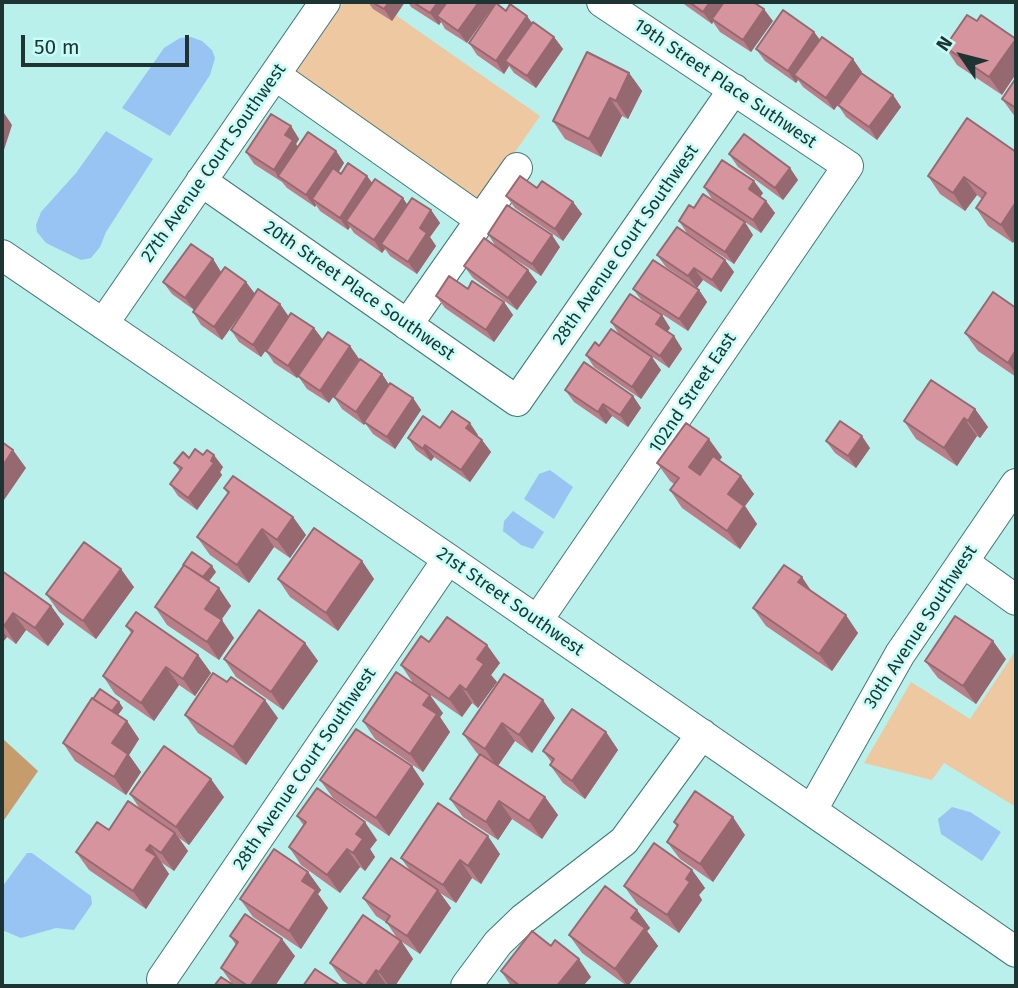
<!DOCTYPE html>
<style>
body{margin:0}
#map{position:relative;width:1018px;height:988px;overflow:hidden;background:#b9f0eb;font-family:"Fira Sans",sans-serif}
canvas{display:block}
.frame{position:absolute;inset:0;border:4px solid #1e3432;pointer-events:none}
.north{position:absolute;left:927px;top:21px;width:70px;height:70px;-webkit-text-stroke:5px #c6fef8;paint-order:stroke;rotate:305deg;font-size:19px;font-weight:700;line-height:28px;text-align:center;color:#1e3432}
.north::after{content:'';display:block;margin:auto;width:24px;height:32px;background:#1e3432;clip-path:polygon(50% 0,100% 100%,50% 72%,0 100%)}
.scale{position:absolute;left:21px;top:35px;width:168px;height:32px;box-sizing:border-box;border:4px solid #1e3432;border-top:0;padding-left:9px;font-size:21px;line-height:24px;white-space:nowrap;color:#1e3432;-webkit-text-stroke:5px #c6fef8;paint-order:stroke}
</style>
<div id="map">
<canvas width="1018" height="988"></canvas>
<div class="frame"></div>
<div class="north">N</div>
<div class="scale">50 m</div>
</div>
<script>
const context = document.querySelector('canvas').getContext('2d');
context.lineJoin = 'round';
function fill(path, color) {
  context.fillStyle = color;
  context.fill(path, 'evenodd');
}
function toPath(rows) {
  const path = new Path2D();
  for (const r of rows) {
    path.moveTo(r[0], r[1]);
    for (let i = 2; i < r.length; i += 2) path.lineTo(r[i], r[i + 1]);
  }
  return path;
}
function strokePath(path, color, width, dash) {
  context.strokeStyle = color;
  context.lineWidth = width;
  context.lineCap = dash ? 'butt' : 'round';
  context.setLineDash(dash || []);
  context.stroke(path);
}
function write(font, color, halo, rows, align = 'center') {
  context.font = font + ' "Fira Sans",sans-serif';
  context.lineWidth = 5;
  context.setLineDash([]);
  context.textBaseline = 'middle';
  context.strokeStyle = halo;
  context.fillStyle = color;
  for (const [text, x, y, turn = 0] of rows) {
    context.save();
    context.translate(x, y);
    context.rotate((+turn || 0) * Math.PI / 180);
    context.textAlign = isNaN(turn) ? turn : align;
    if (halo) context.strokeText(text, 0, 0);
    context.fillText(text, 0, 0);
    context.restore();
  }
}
const green = toPath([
 [344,2,377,2,540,116,484,197,476,199,292,77],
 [1016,650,1016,807,944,763,932,780,864,763,911,682,970,719]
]);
const forest = toPath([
 [2,738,38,771,2,823]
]);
const water = toPath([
 [191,37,202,41,212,50,215,58,210,75,170,136,122,108,164,48,180,38],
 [106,131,153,159,106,232,100,247,91,258,81,260,46,243,37,232,36,225,41,212,76,173],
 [550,470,573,487,554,519,524,499,539,474],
 [513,511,544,532,533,549,521,545,503,531,504,521],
 [952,807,970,812,1001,832,982,861,941,834,938,819],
 [27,853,32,853,91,896,92,904,74,930,56,928,21,938,2,930,2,887]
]);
const minor = toPath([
 [275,75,481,220],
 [201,181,517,401,734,89],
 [2,255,448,559,1016,952],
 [103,324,325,2],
 [407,325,517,168],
 [963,562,1016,600],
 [537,621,848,166,602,2],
 [812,810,900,654,1016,484],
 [162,979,448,559],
 [466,986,498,943,523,919,624,841,702,734]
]);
const wall = toPath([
 [368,2,405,2,392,21,373,9],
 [408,2,496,2,467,43,445,29,441,22,439,25,411,7],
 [681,2,753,2,773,21,751,52,720,32,713,22,712,24],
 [506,11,532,23,554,37,563,49,536,88,514,73,509,66,504,74,477,55,469,43],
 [967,15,1002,95,957,65,945,47],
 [814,32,820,40,862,72,834,110,803,87,798,80,796,83,765,61,756,49],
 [629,73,642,91,628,119,622,116,601,157,565,139,553,121],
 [1016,78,1016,118,1002,99],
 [893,95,901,107,877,140,846,117,838,105],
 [967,118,1013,243,988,226,976,208,982,199,977,195,965,211,940,194,928,176],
 [291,126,299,139,296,144,298,147,336,151,344,163,339,172,341,174,367,176,372,183,408,205,431,210,440,223,430,237,436,246,417,274,390,256,385,249,382,253,354,233,350,227,348,230,320,211,316,205,315,207,287,188,282,182,254,164,246,152],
 [729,154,790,168,798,180,783,200,738,167],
 [704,187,763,193,760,197,766,201,775,213,761,233,712,199],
 [537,188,573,202,582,214,563,241,515,208,506,196],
 [694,208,753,235,734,264,687,233,679,221],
 [488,234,560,247,541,276,496,247],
 [657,255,725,260,734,272,721,292,703,280,697,288,666,267],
 [213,259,221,272,194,310,172,294,163,282],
 [464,266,528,270,537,282,517,310,473,278],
 [246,282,255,294,222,340,201,325,193,312],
 [468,289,504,302,513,315,494,342,445,308,436,296],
 [633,289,699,290,707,302,688,331,642,301],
 [280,304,289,317,314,328,323,340,350,346,359,359,329,403,307,389,298,376,316,350,297,378,274,363,266,351,282,327,261,357,239,342,231,330],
 [1016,308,1016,377,978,351,965,333],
 [662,315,670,328,667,332,674,336,682,349,669,368,619,334,611,322],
 [599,346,661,370,641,399,594,367,586,355],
 [382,374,389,385,413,398,421,410,395,449,373,434,365,423,364,425,342,409,334,397],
 [565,390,633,396,641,408,628,427,612,416,606,424,574,402],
 [975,409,988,427,980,438,977,436,957,466,916,439,904,421],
 [440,428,478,435,477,436,482,440,491,452,470,482,434,457,431,461,416,450,408,438],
 [826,441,870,448,856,468,835,453],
 [203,455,223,467,220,472,222,475,197,510,178,496,170,484,180,471,174,463,189,458],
 [722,457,719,461,754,494,745,506,757,524,740,549,682,508,670,490,674,484,670,481,657,463],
 [224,488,293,517,306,535,290,558,274,547,249,583,210,555,197,537,228,494],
 [362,561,374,579,338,631,290,597,278,579],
 [2,571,51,606,64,624,48,646,26,630,16,644,7,637,2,643],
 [216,572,209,581,231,606,221,620,234,638,219,660,167,625,155,607],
 [134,587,96,639,59,612,46,594],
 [812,592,858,633,832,671,766,626,753,608],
 [126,626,198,655,211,673,195,696,179,685,154,721,115,694,103,676,132,634],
 [429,642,500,663,491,675,497,682,478,708,472,703,462,717,413,683,401,665],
 [305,643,318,661,283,710,236,677,224,659],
 [1006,659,976,704,938,678,925,661],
 [504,674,555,718,532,753,515,741,498,766,545,797,558,815,542,839,512,819,498,840,463,817,450,799,479,755,476,752,463,734],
 [119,702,123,708,118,715,127,721,139,739,129,755,141,772,126,795,75,761,63,743],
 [443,713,440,717,450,732,423,772,375,739,363,721],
 [185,715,278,718,246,765,198,733],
 [606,732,618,750,585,799,563,783,550,765,552,763,543,751],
 [412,766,424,784,389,836,333,798,320,780],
 [130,794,224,797,189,845,179,838,188,851,174,871,162,863,162,864,169,874,146,909,89,870,76,852,140,809],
 [297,816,377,840,370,849,375,857,365,871,360,867,340,893,301,865,289,847,304,826],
 [674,822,745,835,713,882,680,859,667,842,677,827],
 [500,854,481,884,472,878,456,903,440,893,451,908,420,954,402,942,413,959,395,986,351,986,343,981,330,963,397,938,387,923,376,916,363,898,411,872,401,858],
 [692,870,705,888,699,895,702,900,679,933,637,904,624,886],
 [308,872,321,890,318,894,328,908,301,949,253,917,240,899],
 [637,910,650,928,647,931,658,946,628,986,627,986,582,953,569,935],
 [230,936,295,956,275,986,214,986,233,985,221,968,236,945],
 [501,971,591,977,583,986,511,986]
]);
const shadedWall = toPath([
 [389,2,405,2,392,21,384,9],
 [438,2,455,2,437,16,441,22,439,25,430,13],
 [479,2,496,2,467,43,458,31],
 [710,2,728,2,712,19,713,22,712,24,703,12],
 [764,9,773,21,751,52,743,40],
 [527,16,536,28,505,61,509,66,504,74,496,61],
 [814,32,823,44,794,75,798,80,796,83,788,71],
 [554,37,563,49,536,88,527,76],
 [1016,39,1016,74,1002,95,989,77],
 [853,59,862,72,834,110,826,98],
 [629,73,642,91,628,119,616,101],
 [893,95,901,107,877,140,869,127],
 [610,98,622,116,601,157,589,139],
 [2,110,12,125,2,156],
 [291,126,299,139,296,144,302,153,278,176,282,182,274,170,285,135],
 [336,151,344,163,318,203,312,199,316,205,315,207,306,195],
 [790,168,798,180,783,200,775,188],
 [367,176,376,188,346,221,350,227,348,230,340,218],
 [964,177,977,195,965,211,953,193],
 [754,181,763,193,757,201,749,189],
 [403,198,411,210,381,244,385,249,382,253,374,240],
 [766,201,775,213,761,233,753,220],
 [573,202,582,214,563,241,555,229],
 [1016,202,1016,239,1013,243,1001,225],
 [431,210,440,223,430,237,436,246,417,274,408,262,420,228],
 [745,222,753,235,734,264,725,252],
 [552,235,560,247,541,276,532,264],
 [213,259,221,272,194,310,185,298],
 [725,260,734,272,721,292,712,280],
 [694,268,703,280,697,288,688,276],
 [528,270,537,282,517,310,508,298],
 [246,282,255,294,222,340,214,327],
 [699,290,707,302,688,331,679,319],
 [504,302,513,315,494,342,486,330],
 [280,304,289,317,261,357,253,345],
 [662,315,670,328,664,336,656,324],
 [314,328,323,340,297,378,288,366],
 [674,336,682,349,669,368,660,356],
 [350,346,359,359,329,403,320,391],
 [1016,350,1016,374,1008,363],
 [652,357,661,370,641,399,632,387],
 [382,374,390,386,364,425,356,412],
 [633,396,641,408,628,427,620,415],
 [413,398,421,410,395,449,387,437],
 [603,404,612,416,606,424,598,412],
 [975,409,988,427,980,438,968,421],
 [964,418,977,436,957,466,944,448],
 [470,423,478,435,474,441,466,428],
 [862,436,870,448,856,468,848,456],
 [709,439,722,457,702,485,689,467],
 [482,440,491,452,470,482,461,470],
 [425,445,434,457,431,461,423,449],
 [13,450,26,468,2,503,2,467],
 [214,455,223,467,220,472,222,475,197,510,188,498],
 [741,476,754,494,745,506,757,524,740,549,727,531,728,494],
 [293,517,306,535,290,558,277,540],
 [262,529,274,547,249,583,237,565],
 [362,561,374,579,338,631,326,613],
 [212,566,216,572,206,585,202,579],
 [121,569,134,587,96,639,83,621],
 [802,577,814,595,798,582],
 [219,588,231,606,217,626,205,609],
 [51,606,64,624,48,646,35,628],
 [13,613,26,630,16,644,4,626],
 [846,615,858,633,832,671,819,654],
 [222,620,234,638,219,660,207,642],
 [2,630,7,637,2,643],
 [993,641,1006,659,976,704,963,686],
 [305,643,318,661,283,710,271,692],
 [487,645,500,663,491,675,497,682,478,708,466,690,477,659],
 [198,655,211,673,195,696,183,679],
 [166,667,179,685,154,721,141,703],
 [460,685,472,703,462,717,449,699],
 [430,695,443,713,440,717,450,732,423,772,410,754,423,705],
 [265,700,278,718,246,765,233,747],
 [543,700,555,718,532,753,519,735],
 [119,702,123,708,114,720,110,714],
 [127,721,139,739,129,755,141,772,126,795,114,777,112,743],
 [502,723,515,741,497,767,485,749],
 [606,732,618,750,585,799,572,781],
 [412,766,424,784,389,836,376,818],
 [211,779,224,797,189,845,176,827],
 [545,797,558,815,542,839,529,821],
 [499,801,512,819,498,840,486,822],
 [733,817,745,835,713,882,700,864],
 [365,822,377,840,370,849,375,857,365,871,353,853,356,834],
 [175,833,188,851,174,871,161,853],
 [488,836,500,854,481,884,468,866],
 [150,845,169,874,146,909,133,891,146,850],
 [347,849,360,867,340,893,327,875],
 [460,860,472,878,456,903,443,885],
 [692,870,705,888,699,895,702,900,679,933,667,915,686,879],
 [308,872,321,890,318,894,328,908,301,949,289,931,302,881],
 [438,890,451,908,420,954,407,936],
 [637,910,650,928,647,931,658,946,628,986,615,969,631,918],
 [282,939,295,956,275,986,250,986],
 [401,941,413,959,395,986,389,986,379,972],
 [579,959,591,977,583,986,557,986],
 [376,970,387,986,365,986]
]);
const building = toPath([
 [372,2,389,2,384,9,372,2],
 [413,2,438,2,430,13,413,2],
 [447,2,479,2,458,31,437,16,447,2],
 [689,2,710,2,703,12,689,2],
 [724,2,753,2,764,9,743,40,712,19,724,2],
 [496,3,506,11,510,4,527,16,496,61,469,43,496,3],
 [783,10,814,32,788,71,756,49,783,10],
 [967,15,977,21,981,15,1016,39,989,77,945,47,967,15],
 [533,22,554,37,527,76,505,61,533,22],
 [822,37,853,59,826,98,794,75,822,37],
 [587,52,629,73,616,101,610,98,589,139,553,121,587,52],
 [861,73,893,95,869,127,838,105,861,73],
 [1016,78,1016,108,1002,99,1016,78],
 [271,114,291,126,285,135,293,140,274,170,246,152,271,114],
 [967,118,1016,152,1016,202,1001,225,976,208,986,193,964,177,953,193,928,176,967,118],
 [308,132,336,151,306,195,278,176,308,132],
 [744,134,790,168,775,188,729,154,744,134],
 [722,160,754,181,749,189,766,201,753,220,704,187,722,160],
 [348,163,367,176,340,218,312,199,333,168,341,174,348,163],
 [520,176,537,188,542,181,573,202,555,229,506,196,520,176],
 [375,179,403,198,374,240,346,221,375,179],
 [703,194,745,222,725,252,679,221,689,205,694,208,703,194],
 [412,198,431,210,420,228,427,233,408,262,381,244,412,198],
 [507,205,552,235,532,264,488,234,507,205],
 [677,227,725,260,712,280,694,268,688,276,657,255,677,227],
 [484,238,528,270,508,298,464,266,484,238],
 [191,244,213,259,185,298,163,282,191,244],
 [653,260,699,290,679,319,633,289,653,260],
 [225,267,246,282,214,327,193,312,225,267],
 [449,276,468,289,472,281,504,302,486,330,436,296,449,276],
 [258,289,280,304,253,345,231,330,258,289],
 [993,292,1016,308,1016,350,1008,363,965,333,993,292],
 [630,294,662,315,656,324,674,336,660,356,611,322,630,294],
 [291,313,314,328,288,366,266,351,291,313],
 [611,329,652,357,632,387,586,355,595,342,599,346,611,329],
 [328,332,350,346,320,391,298,376,328,332],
 [360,359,382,374,356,412,334,397,360,359],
 [584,362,633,396,620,415,603,404,598,412,565,390,584,362],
 [931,380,975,409,968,421,964,418,944,448,904,421,931,380],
 [390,383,413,398,387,437,364,422,390,383],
 [452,411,470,423,466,428,482,440,461,470,425,445,423,449,408,438,423,416,440,428,452,411],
 [840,421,862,436,848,456,826,441,840,421],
 [686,423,709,439,689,467,700,475,713,456,741,476,728,494,744,506,727,531,670,490,679,478,657,463,686,423],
 [2,442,13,450,2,467,2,442],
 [195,449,203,455,207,450,214,455,211,461,214,463,188,498,170,484,182,468,174,463,183,452,189,458,195,449],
 [233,476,293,517,277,540,262,529,237,565,197,537,229,492,224,488,233,476],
 [314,528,362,561,326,613,278,579,314,528],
 [84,542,121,569,83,621,46,594,84,542],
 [192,552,212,566,203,577,184,565,183,565,192,552],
 [184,565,219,588,205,609,222,620,207,642,155,607,184,565],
 [784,565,802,577,798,582,846,615,819,654,753,608,784,565],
 [2,571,51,606,35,628,13,613,4,626,2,624,2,571],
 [259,610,305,643,271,692,224,659,259,610],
 [136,612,198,655,183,679,166,667,141,703,103,676,133,631,126,626,136,612],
 [955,616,993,641,963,686,925,661,955,616],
 [447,617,487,645,477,659,484,664,466,690,460,685,449,699,401,665,421,636,429,642,447,617],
 [396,672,430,695,423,705,437,714,410,754,363,721,396,672],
 [213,673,227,682,231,677,265,700,233,747,185,715,213,673],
 [504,674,543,700,519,735,502,723,485,749,463,734,504,674],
 [100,689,119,702,112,711,93,699,100,689],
 [92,698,127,721,112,743,128,754,114,777,63,743,92,698],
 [572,709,606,732,572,781,550,765,554,759,543,751,572,709],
 [356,729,412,766,376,818,320,780,356,729],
 [164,746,211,779,176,827,130,794,164,746],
 [480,754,545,797,529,821,499,801,486,822,450,799,480,754],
 [317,788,365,822,356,834,363,839,353,853,347,849,327,875,289,847,306,822,297,816,317,788],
 [695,791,733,817,700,864,667,842,678,825,674,822,695,791],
 [128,801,175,833,161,853,150,845,146,850,156,856,133,891,76,852,97,822,109,830,128,801],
 [438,803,488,836,468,866,460,860,443,885,401,858,438,803],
 [654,843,692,870,686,879,690,882,667,915,624,886,654,843],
 [274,849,308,872,302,881,316,890,289,931,240,899,274,849],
 [391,858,438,890,407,936,386,922,390,916,363,898,391,858],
 [605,886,637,910,631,918,645,928,615,969,569,935,605,886],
 [245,914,282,939,250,986,248,986,221,968,238,942,230,936,245,914],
 [363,915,401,941,379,972,376,970,365,986,330,963,363,915],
 [532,931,551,946,555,940,579,959,557,986,520,986,501,971,532,931],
 [315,969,341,986,303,986,315,969],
 [221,977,235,986,214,986,221,977]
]);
const streetNames = [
 ["19th Street Place Suthwest",725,84,34],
 ["27th Avenue Court Southwest",214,163,-55],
 ["28th Avenue Court Southwest",626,245,-55],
 ["20th Street Place Southwest",359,291,35],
 ["102nd Street East",693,393,-56],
 ["21st Street Southwest",510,602,35],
 ["30th Avenue Southwest",921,627,-57],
 ["28th Avenue Court Southwest",305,769,-56]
];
fill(green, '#edc8a0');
fill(forest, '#c69c6d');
fill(water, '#97c4f2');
strokePath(minor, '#437873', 32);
strokePath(minor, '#fff', 30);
fill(wall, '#b87f88');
fill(shadedWall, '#96686f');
fill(building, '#d6949e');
strokePath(building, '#96686f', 2);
write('18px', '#1e3432', '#c6fef8', streetNames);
</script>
